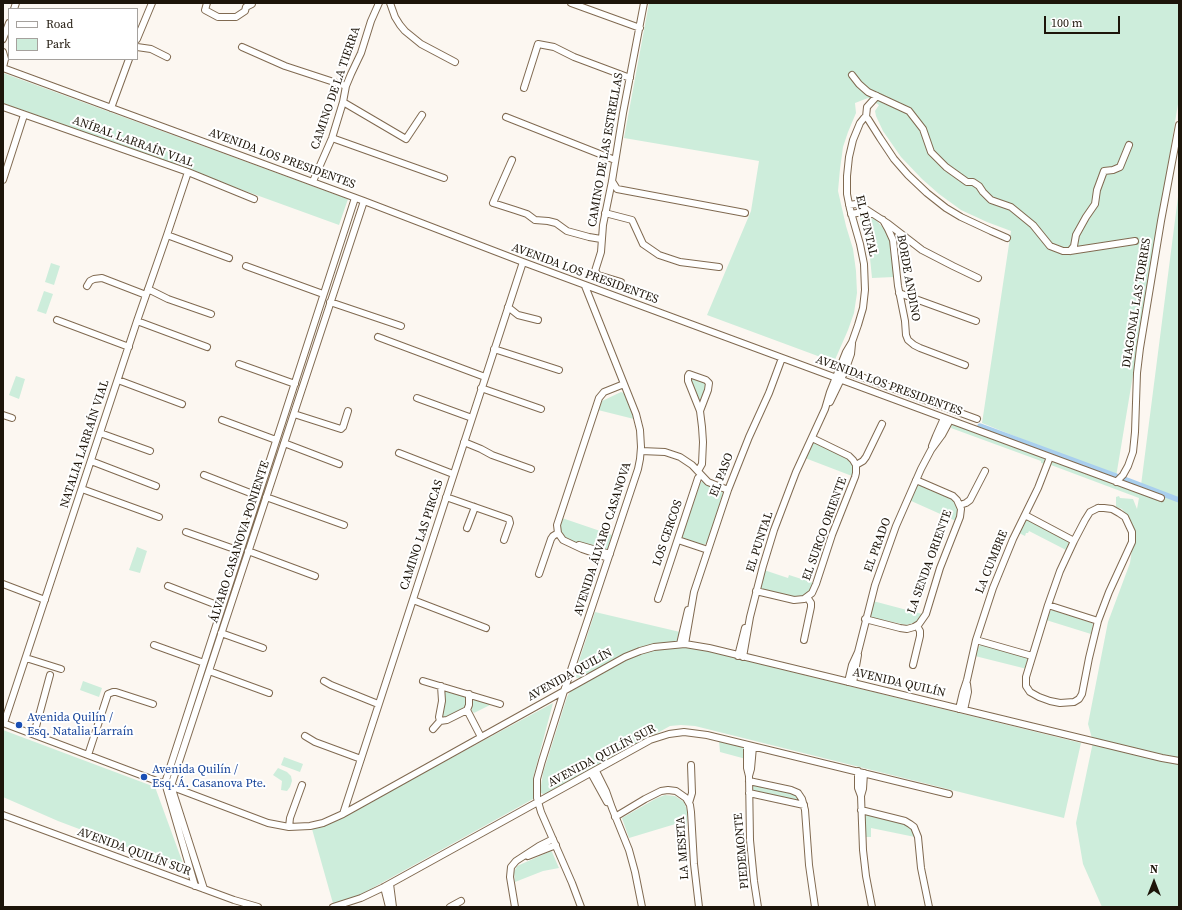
<!DOCTYPE html>
<meta charset="utf-8">
<style>
body{margin:0}
#map{position:relative;width:1182px;height:910px;overflow:hidden;background:#fcf7f1;font-family:"Source Serif 4",serif}
canvas{display:block}
.frame{position:absolute;inset:0;border:4px solid #1d150a;pointer-events:none}
.legend{position:absolute;left:8px;top:8px;width:130px;height:52px;box-sizing:border-box;background:#fff;border:1px solid #a5a19d;margin:0;padding:5px 7px;list-style:none;font-size:12px;color:#1d150a}
.legend li{display:flex;align-items:center;gap:8px;height:20px}
.legend b{width:20px;border:1px solid #a5a19d}
.north{position:absolute;left:1134px;top:862px;width:40px;height:40px;-webkit-text-stroke:3px #fff;paint-order:stroke;rotate:0deg;font-size:11px;font-weight:700;line-height:16px;text-align:center;color:#1d150a}
.north::after{content:'';display:block;margin:auto;width:14px;height:18px;background:#1d150a;clip-path:polygon(50% 0,100% 100%,50% 72%,0 100%)}
.scale{position:absolute;left:1044px;top:16px;width:76px;height:18px;box-sizing:border-box;border:2px solid #1d150a;border-top:0;padding-left:5px;font-size:12px;line-height:14px;white-space:nowrap;color:#1d150a;-webkit-text-stroke:3px #fff;paint-order:stroke}
</style>
<div id="map">
<canvas width="1182" height="910"></canvas>
<div class="frame"></div>
<ul class="legend">
<li><b style="height:5px;background:#fff"></b>Road</li>
<li><b style="height:11px;background:#cdeddb"></b>Park</li>
</ul>
<div class="north">N</div>
<div class="scale">100 m</div>
</div>
<script>
const context = document.querySelector('canvas').getContext('2d');
context.lineJoin = 'round';
function fill(path, color) {
  context.fillStyle = color;
  context.fill(path, 'evenodd');
}
function toPath(rows) {
  const path = new Path2D();
  for (const r of rows) {
    path.moveTo(r[0], r[1]);
    for (let i = 2; i < r.length; i += 2) path.lineTo(r[i], r[i + 1]);
  }
  return path;
}
function strokePath(path, color, width, dash) {
  context.strokeStyle = color;
  context.lineWidth = width;
  context.lineCap = dash ? 'butt' : 'round';
  context.setLineDash(dash || []);
  context.stroke(path);
}
function write(font, color, halo, rows, align = 'center') {
  context.font = font + ' "Source Serif 4",serif';
  context.lineWidth = 4;
  context.setLineDash([]);
  context.textBaseline = 'middle';
  context.strokeStyle = halo;
  context.fillStyle = color;
  for (const [text, x, y, turn = 0] of rows) {
    context.save();
    context.translate(x, y);
    context.rotate((+turn || 0) * Math.PI / 180);
    context.textAlign = isNaN(turn) ? turn : align;
    if (halo) context.strokeText(text, 0, 0);
    context.fillText(text, 0, 0);
    context.restore();
  }
}
const green = toPath([
 [649,3,1179,3,1179,98,1116,477,982,423,1011,231,987,222,961,210,939,194,922,179,901,157,883,131,876,116,875,111,879,105,868,98,855,103,856,113,848,132,843,147,840,169,838,191,846,226,853,249,856,271,857,293,854,313,848,330,834,362,707,315,751,211,759,161,624,138],
 [3,73,348,199,339,225,3,103],
 [1179,189,1179,907,1102,907,1083,864,1076,823,1093,742,1088,724,1108,622,1130,563,1134,535,1132,526,1129,518,1122,509,1116,507,1116,497,1119,496,1120,498,1133,499,1137,509,1139,498,1051,465,1052,461,1140,493],
 [863,214,876,220,887,232,891,245,894,277,872,278,869,248,860,218],
 [51,263,60,266,54,285,45,282],
 [44,291,53,294,46,314,37,311],
 [16,376,25,379,19,399,9,395],
 [691,378,704,382,707,385,700,400,698,400,692,386],
 [621,392,624,393,634,419,598,410,602,401],
 [952,424,1047,459,1045,464,1041,463,1041,461,951,428],
 [813,443,817,443,847,457,852,463,853,467,852,476,805,458],
 [703,481,722,491,723,493,708,542,704,545,684,540,682,537,700,484,701,482],
 [919,485,946,495,953,499,957,505,958,510,956,521,909,500,916,486],
 [562,518,612,535,607,551,571,542,562,536,560,527],
 [1028,520,1068,541,1069,544,1066,550,1029,531,1028,533,1026,533,1025,536,1019,533,1025,521],
 [137,547,147,551,140,573,129,570],
 [764,570,788,578,789,575,814,583,809,592,803,597,794,597,762,589,760,588],
 [873,601,922,614,920,619,916,622,907,625,873,618,870,616,870,614],
 [1052,610,1092,623,1093,625,1091,634,1046,620,1049,612],
 [595,612,680,632,678,641,654,645,584,677,577,678,575,676,576,670],
 [981,645,1027,657,1029,660,1027,669,975,656,978,647],
 [678,647,696,648,711,652,1081,743,1064,818,695,726,681,725,670,726,547,794,543,794,541,793,541,786,543,773,567,697,571,690,631,657,646,651],
 [83,681,102,688,99,697,80,690],
 [446,691,464,695,466,697,467,700,465,708,445,719,442,718,444,704,445,692],
 [476,699,492,704,474,713,472,711,472,702],
 [553,703,533,778,533,799,349,901,334,907,312,829,340,818],
 [3,730,155,787,185,869,58,821,3,797],
 [719,741,747,748,746,759,720,752],
 [284,757,303,764,300,772,281,765],
 [278,768,287,772,291,776,292,781,290,787,287,791,281,790,282,781,273,775],
 [755,785,795,793,798,797,796,801,754,791,752,787],
 [665,795,675,796,684,802,687,810,687,827,685,823,682,822,629,838,622,818,657,798],
 [866,815,907,825,912,830,915,837,871,828,871,837,865,837,865,817],
 [551,851,552,852,559,868,543,871,515,882,514,872,517,866]
]);
const canal = toPath([
 [980,426,1116,476],
 [1124,479,1179,500]
]);
const minor = toPath([
 [207,3,205,10,218,17,236,17,245,11,246,7,252,4,252,3],
 [390,3,395,17,400,25,405,31,421,44,455,62],
 [571,3,640,28],
 [14,9,16,3],
 [3,39,9,23],
 [137,39,152,3],
 [137,47,151,49,167,57],
 [242,47,285,66,346,86],
 [3,52,5,59,3,67],
 [3,68,364,201,523,262,1161,498],
 [852,75,859,84,868,92,909,111,923,129,931,152,946,167,967,182,973,182,979,186,983,192,991,200,1011,207,1033,225,1050,246,1063,251,1070,251,1135,241],
 [524,88,538,44,554,47,574,57,630,78],
 [343,102,406,139,422,115],
 [3,107,188,172,254,199],
 [111,108,129,59],
 [506,117,615,160],
 [866,117,868,119,880,138,894,159,908,175,927,193,946,208,961,217,991,231,1007,238],
 [866,117,867,107,877,96],
 [332,138,444,178],
 [512,160,493,203,515,210,527,214,535,220,548,221,556,223,567,231,589,237,601,239],
 [314,179,332,138,343,102,346,86,351,74,361,53,371,21,379,3],
 [3,180,24,115],
 [612,181,617,189,745,213],
 [849,205,856,204,864,208,887,223,922,250,953,266,978,278],
 [605,213,632,220,643,244,659,255,680,262,719,267],
 [851,214,863,212,871,214],
 [883,220,888,229,893,240,898,286,905,321,906,335,908,340,914,345,920,348,965,365],
 [167,235,229,258],
 [1070,251,1074,246,1076,235,1086,217,1095,204,1097,190,1104,171,1113,170,1120,167,1129,145],
 [246,266,323,294],
 [621,282,598,275,595,271,601,252,603,225,612,181,623,113,644,3],
 [87,286,90,281,94,279,102,278,146,295],
 [148,289,168,299,211,314],
 [899,293,976,321],
 [330,302,401,326],
 [508,307,518,315,538,320],
 [57,320,129,347],
 [137,321,207,347],
 [378,337,485,377],
 [494,349,559,370],
 [239,364,295,384],
 [834,367,977,419],
 [118,380,182,404],
 [481,388,541,409],
 [417,398,472,418],
 [830,402,845,371,851,354,852,344],
 [294,414,341,429,343,427,348,411],
 [3,415,12,418],
 [222,420,276,440],
 [100,433,150,451],
 [464,442,481,449,492,455,531,469],
 [284,443,339,464],
 [932,446,936,436,944,418],
 [641,451,665,452,680,457,692,465,708,482,728,490],
 [399,453,453,474],
 [91,461,156,486],
 [856,465,863,461,866,457,882,424],
 [698,471,702,464,703,442,702,427,700,411,688,381,688,376,689,374,706,380,709,383,708,390,700,411],
 [204,475,258,496],
 [1116,482,1123,475,1128,466,1133,452,1135,432,1137,373,1140,348,1161,221,1179,125],
 [82,489,159,517],
 [266,497,344,525],
 [446,497,509,519,510,523,504,540],
 [960,505,966,503,970,500,985,471],
 [1098,508,1104,508,1112,509,1119,513,1125,517,1132,532,1132,542,1109,592,1098,621,1089,658,1082,694,1079,699,1074,702,1060,703,1050,701,1039,697,1030,692,1026,686,1026,677,1048,605,1060,571,1074,541,1085,520,1090,512,1098,508],
 [1025,515,1074,541],
 [467,528,475,507],
 [186,532,240,551],
 [678,540,708,550],
 [579,545,610,554],
 [248,551,315,576],
 [608,558,582,549,563,540,558,533,557,525,599,398,604,392,624,384],
 [539,574,551,539,553,536,558,533],
 [3,584,45,600],
 [168,586,222,607],
 [756,591,794,600,804,599,812,593,816,584,832,535,855,477,856,473,856,465,853,460,849,456,812,438],
 [658,599,698,478,701,475],
 [413,600,486,628],
 [1048,605,1098,621],
 [865,619,900,628,907,629,914,627,919,624,926,614,940,568,960,517,961,509,957,500,953,496,916,480],
 [221,633,263,648],
 [804,640,811,607,811,603,807,597],
 [976,640,1032,656],
 [680,644,688,610],
 [685,644,694,592,728,490,749,437,769,393,782,358],
 [154,645,204,663],
 [738,656,745,628],
 [743,657,750,617,763,566,774,530,796,472,825,409,830,392,846,352,852,342,858,325,863,308,865,290,864,264,860,244,850,209,847,194,847,176,849,157,853,140,860,123,864,118,866,117],
 [26,658,61,669],
 [913,665,920,636,920,631,917,626],
 [209,671,269,693],
 [324,681,331,685,378,704],
 [423,681,500,704],
 [848,682,852,665,858,652,875,585,896,526,921,469,931,450,942,435,950,420],
 [853,683,858,655],
 [441,686,442,701,439,717,440,721,447,720,467,710],
 [469,694,469,705,467,710,481,737],
 [959,709,963,692,967,680,976,640,993,588,1013,539,1038,488,1050,457],
 [964,710,968,692,967,684],
 [3,723,268,823,289,827,310,826,323,823,343,814,625,657,640,651,654,647,685,644,709,648,1162,758,1179,761],
 [4,723,137,321,167,235,188,172],
 [433,729,440,721],
 [34,734,50,675],
 [305,736,315,742,361,759],
 [747,745,747,768,749,776,750,840,754,881,758,907],
 [88,755,108,694,113,692,116,692,153,704],
 [596,771,606,791,612,808,629,850,635,872,642,907],
 [858,771,858,788,861,796,863,850,866,876,872,907],
 [591,773,607,802],
 [749,776,751,769,753,747],
 [749,781,791,790,798,793,802,799,805,810,809,865,815,907],
 [749,793,804,805],
 [861,796,863,789,864,773],
 [689,803,692,793,691,765],
 [861,810,905,821,910,824,914,827,918,837,921,868,929,907],
 [343,814,523,262],
 [3,815,234,900,258,907],
 [615,817,645,799,661,791,668,790,676,791,686,798,690,805,691,812,694,864,699,907],
 [289,827,290,818,302,785],
 [528,856,556,845],
 [390,884,393,907],
 [195,886,165,783,355,198],
 [384,887,389,907],
 [204,889,171,786,364,201],
 [333,907,361,898,384,887,650,740,669,734,684,732,707,735,949,794],
 [450,907,461,901],
 [515,907,510,877,511,867,516,861,539,846,553,839],
 [581,907,572,883,541,812,537,798,537,779,542,761,564,691,638,469,640,459,641,447,640,430,636,414,585,286]
]);
const markers = [
 [19,725,4,"#1a4fb4"],
 [144,777,4,"#1a4fb4"]
];
const streetNames = [
 ["CAMINO DE LA TIERRA",336,88,-71],
 ["ANÍBAL LARRAÍN VIAL",133,142,20],
 ["CAMINO DE LAS ESTRELLAS",606,150,-80],
 ["AVENIDA LOS PRESIDENTES",282,159,20],
 ["EL PUNTAL",866,226,77],
 ["AVENIDA LOS PRESIDENTES",585,274,20],
 ["BORDE ANDINO",908,278,80],
 ["DIAGONAL LAS TORRES",1137,303,-81],
 ["AVENIDA LOS PRESIDENTES",889,386,20],
 ["NATALIA LARRAÍN VIAL",85,444,-72],
 ["EL PASO",722,475,-69],
 ["EL SURCO ORIENTE",825,529,-70],
 ["LOS CERCOS",668,533,-71],
 ["CAMINO LAS PIRCAS",422,535,-72],
 ["AVENIDA ÁLVARO CASANOVA",603,539,-72],
 ["ÁLVARO CASANOVA PONIENTE",240,542,-72],
 ["EL PUNTAL",760,542,-72],
 ["EL PRADO",878,545,-70],
 ["LA SENDA ORIENTE",930,562,-70],
 ["LA CUMBRE",992,562,-68],
 ["AVENIDA QUILÍN",570,675,-29],
 ["AVENIDA QUILÍN",899,683,13],
 ["AVENIDA QUILÍN SUR",602,756,-28],
 ["LA MESETA",683,848,-94],
 ["PIEDEMONTE",742,851,-95],
 ["AVENIDA QUILÍN SUR",134,852,20]
];
const transitNames = [
 ["Avenida Quilín /",27,718],
 ["Esq. Natalia Larraín",27,732],
 ["Avenida Quilín /",152,770],
 ["Esq. Á. Casanova Pte.",152,784]
];
fill(green, '#cdeddb');
strokePath(canal, '#a9cfee', 5.5);
strokePath(minor, '#806a51', 8);
strokePath(minor, '#fff', 6);
for (const [x, y, r, color] of markers) {
  const dot = new Path2D();
  dot.arc(x, y, r, 0, 2 * Math.PI);
  context.fillStyle = color;
  context.fill(dot);
  strokePath(dot, '#fff', 1.5);
}
write('12px', '#1d150a', '#fff', streetNames);
write('12px', '#164399', '#fff', transitNames, 'left');
</script>
